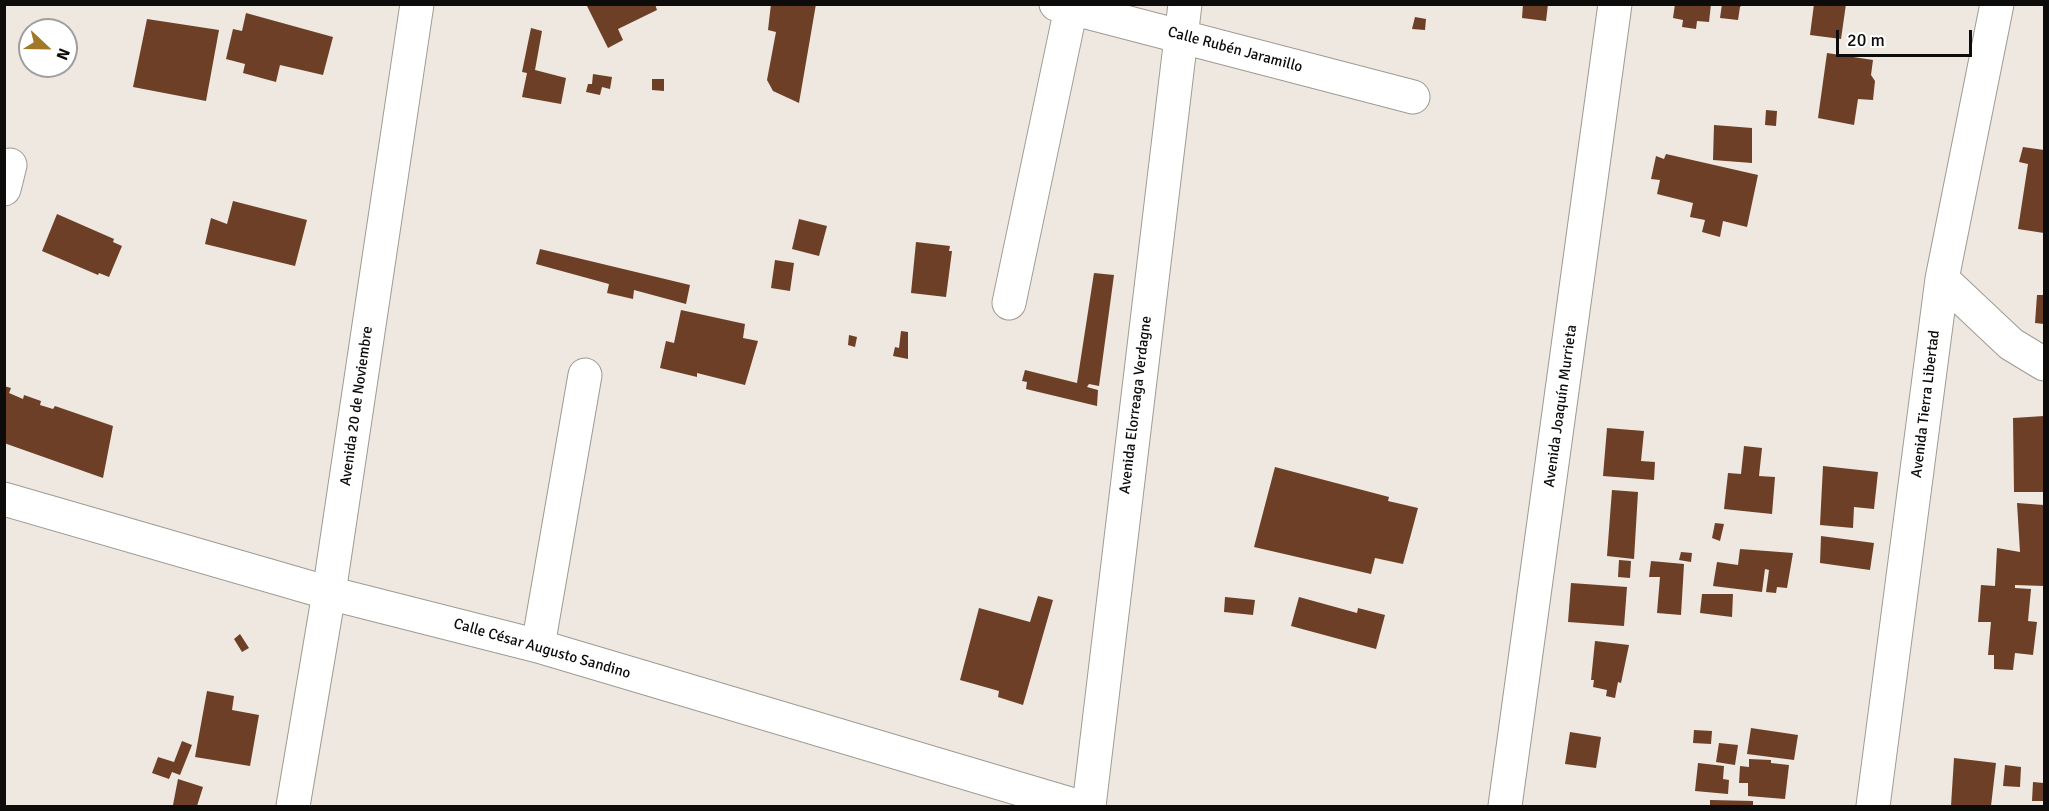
<!DOCTYPE html>
<meta charset="utf-8">
<style>
body{margin:0}
#map{position:relative;width:2049px;height:811px;overflow:hidden;background:#eee8e0;font-family:Signika,sans-serif}
canvas{display:block}
.frame{position:absolute;inset:0;border:6px solid #0e0c0a;pointer-events:none}
.north{position:absolute;left:18px;top:18px;width:60px;height:60px;box-sizing:border-box;background:#fff;border:2px solid #9f9e9d;border-radius:50%;rotate:112deg;font-size:16px;font-weight:700;line-height:24px;text-align:center;color:#0e0c0a}
.north::after{content:'';display:block;margin:auto;width:21px;height:27px;background:#a17827;clip-path:polygon(50% 0,100% 100%,50% 72%,0 100%)}
.scale{position:absolute;left:1836px;top:30px;width:136px;height:27px;box-sizing:border-box;border:3px solid #0e0c0a;border-top:0;padding-left:8px;font-size:18px;line-height:21px;white-space:nowrap;color:#0e0c0a;-webkit-text-stroke:4px #fff;paint-order:stroke}
</style>
<div id="map">
<canvas width="2049" height="811"></canvas>
<div class="frame"></div>
<div class="north">N</div>
<div class="scale">20 m</div>
</div>
<script>
const context = document.querySelector('canvas').getContext('2d');
context.lineJoin = 'round';
function fill(path, color) {
  context.fillStyle = color;
  context.fill(path, 'evenodd');
}
function toPath(rows) {
  const path = new Path2D();
  for (const r of rows) {
    path.moveTo(r[0], r[1]);
    for (let i = 2; i < r.length; i += 2) path.lineTo(r[i], r[i + 1]);
  }
  return path;
}
function strokePath(path, color, width, dash) {
  context.strokeStyle = color;
  context.lineWidth = width;
  context.lineCap = dash ? 'butt' : 'round';
  context.setLineDash(dash || []);
  context.stroke(path);
}
function write(font, color, halo, rows, align = 'center') {
  context.font = font + ' Signika,sans-serif';
  context.lineWidth = 6;
  context.setLineDash([]);
  context.textBaseline = 'middle';
  context.strokeStyle = halo;
  context.fillStyle = color;
  for (const [text, x, y, turn = 0] of rows) {
    context.save();
    context.translate(x, y);
    context.rotate((+turn || 0) * Math.PI / 180);
    context.textAlign = isNaN(turn) ? turn : align;
    if (halo) context.strokeText(text, 0, 0);
    context.fillText(text, 0, 0);
    context.restore();
  }
}
const building = toPath([
 [586,4,655,4,657,10,618,29,623,40,608,48],
 [771,4,816,4,799,103,773,91,767,80,776,32,768,30],
 [1523,4,1548,4,1546,21,1522,18],
 [1675,4,1711,4,1709,22,1697,21,1696,29,1682,27,1683,20,1673,18],
 [1722,4,1743,4,1740,7,1738,20,1720,18],
 [1814,4,1846,4,1841,39,1810,35],
 [246,13,333,37,323,75,280,65,276,82,243,73,245,64,226,59,233,29,242,31],
 [1415,17,1426,19,1425,30,1412,29],
 [147,19,219,30,206,101,133,87],
 [531,28,542,31,535,70,566,78,561,104,522,97,527,73,522,72],
 [1827,53,1873,60,1871,75,1875,81,1873,100,1858,99,1854,125,1818,118],
 [593,74,612,77,610,89,602,87,600,95,586,92,588,84,592,84],
 [652,79,664,79,664,91,652,90],
 [1766,110,1777,111,1776,126,1765,125],
 [1714,125,1752,128,1752,163,1713,160],
 [2023,147,2044,150,2044,233,2018,229,2028,164,2019,162],
 [1666,154,1758,175,1747,227,1723,221,1720,237,1702,232,1705,220,1690,217,1693,203,1657,194,1660,180,1651,179,1656,156,1664,159],
 [233,201,307,220,295,266,205,244,211,218,227,224],
 [57,214,114,239,113,242,122,246,109,277,99,273,98,275,42,251],
 [799,219,827,226,819,256,792,249],
 [916,242,950,246,949,251,952,251,946,297,911,293],
 [540,249,690,285,686,304,634,290,633,299,607,293,609,284,536,264],
 [775,260,794,263,790,291,771,288],
 [1094,273,1114,275,1099,386,1089,384,1087,387,1098,390,1097,406,1026,389,1027,382,1022,381,1025,370,1077,383],
 [2037,295,2044,295,2044,324,2035,323],
 [681,310,745,324,743,338,758,341,745,385,697,373,697,377,660,368,666,341,674,343],
 [901,331,908,332,908,359,893,356,895,347,899,348],
 [849,335,857,337,855,347,848,345],
 [4,386,11,388,9,393,23,399,24,395,41,401,40,405,53,409,55,406,113,426,103,478,4,443],
 [2044,416,2044,492,2014,492,2013,418],
 [1607,428,1644,431,1641,461,1655,462,1654,480,1603,476],
 [1744,446,1762,448,1759,476,1775,477,1772,514,1724,509,1728,473,1741,474],
 [1823,466,1878,472,1874,509,1854,507,1853,528,1820,525],
 [1275,467,1389,497,1388,501,1418,508,1403,564,1375,558,1371,574,1254,547],
 [1612,490,1638,492,1634,559,1607,556],
 [2017,503,2044,505,2044,586,2015,585,2015,588,2031,589,2028,621,2037,622,2033,655,2015,653,2013,670,1994,669,1994,655,1988,655,1991,622,1978,622,1981,585,1995,586,1997,548,2020,552],
 [1715,523,1724,524,1720,541,1712,538],
 [1821,536,1874,543,1870,570,1820,563],
 [1740,549,1793,553,1787,588,1777,587,1776,593,1766,592,1769,570,1765,569,1762,592,1713,586,1717,562,1738,565],
 [1681,552,1692,553,1691,562,1679,560],
 [1619,560,1631,561,1630,578,1618,577],
 [1651,561,1684,564,1681,615,1657,613,1660,577,1649,577],
 [1571,583,1627,587,1624,626,1568,622],
 [1702,594,1733,594,1732,617,1700,613],
 [1038,596,1053,600,1023,705,998,697,999,691,960,680,979,608,1030,622],
 [1225,597,1255,600,1253,615,1224,612],
 [1299,597,1357,613,1358,608,1385,615,1376,649,1291,626],
 [240,634,249,648,242,652,234,639],
 [1595,641,1629,645,1621,683,1618,682,1615,698,1606,696,1607,690,1593,687,1594,680,1591,680],
 [207,691,234,696,232,710,259,715,250,766,195,757],
 [1751,728,1798,735,1794,760,1747,754],
 [1694,730,1712,731,1711,744,1693,743],
 [1570,732,1601,737,1596,768,1565,764],
 [182,741,192,745,180,775,172,772,169,779,152,773,158,757,174,762],
 [1719,743,1738,745,1735,765,1716,762],
 [1954,758,1996,763,1991,806,1951,806],
 [1749,759,1771,760,1771,763,1789,765,1785,799,1748,796,1748,783,1739,783,1740,766,1749,767],
 [1698,763,1724,766,1723,779,1729,780,1728,794,1695,791],
 [2005,765,2021,767,2020,787,2003,786],
 [178,779,203,787,197,806,173,805],
 [2033,782,2044,783,2044,801,2032,801],
 [1710,800,1753,801,1753,806,1710,806]
]);
const minor = toPath([
 [1056,4,1413,97],
 [4,189,10,165],
 [1942,279,2011,344,2044,364],
 [1009,303,1071,8],
 [4,499,329,593,538,646,1077,806],
 [538,646,585,375],
 [293,806,329,593,417,4],
 [1089,806,1185,4],
 [1505,806,1615,4],
 [1873,806,1942,279,1997,4]
]);
const streetNames = [
 ["Calle Rubén Jaramillo",1235,50,15],
 ["Avenida Tierra Libertad",1926,404,-83],
 ["Avenida Elorreaga Verdagne",1136,405,-83],
 ["Avenida 20 de Noviembre",357,406,-82],
 ["Avenida Joaquín Murrieta",1561,406,-82],
 ["Calle César Augusto Sandino",542,649,16]
];
fill(building, '#6c3f26');
strokePath(minor, '#9f9a93', 35);
strokePath(minor, '#fff', 33);
write('15px', '#0e0c0a', '#fff', streetNames);
</script>
